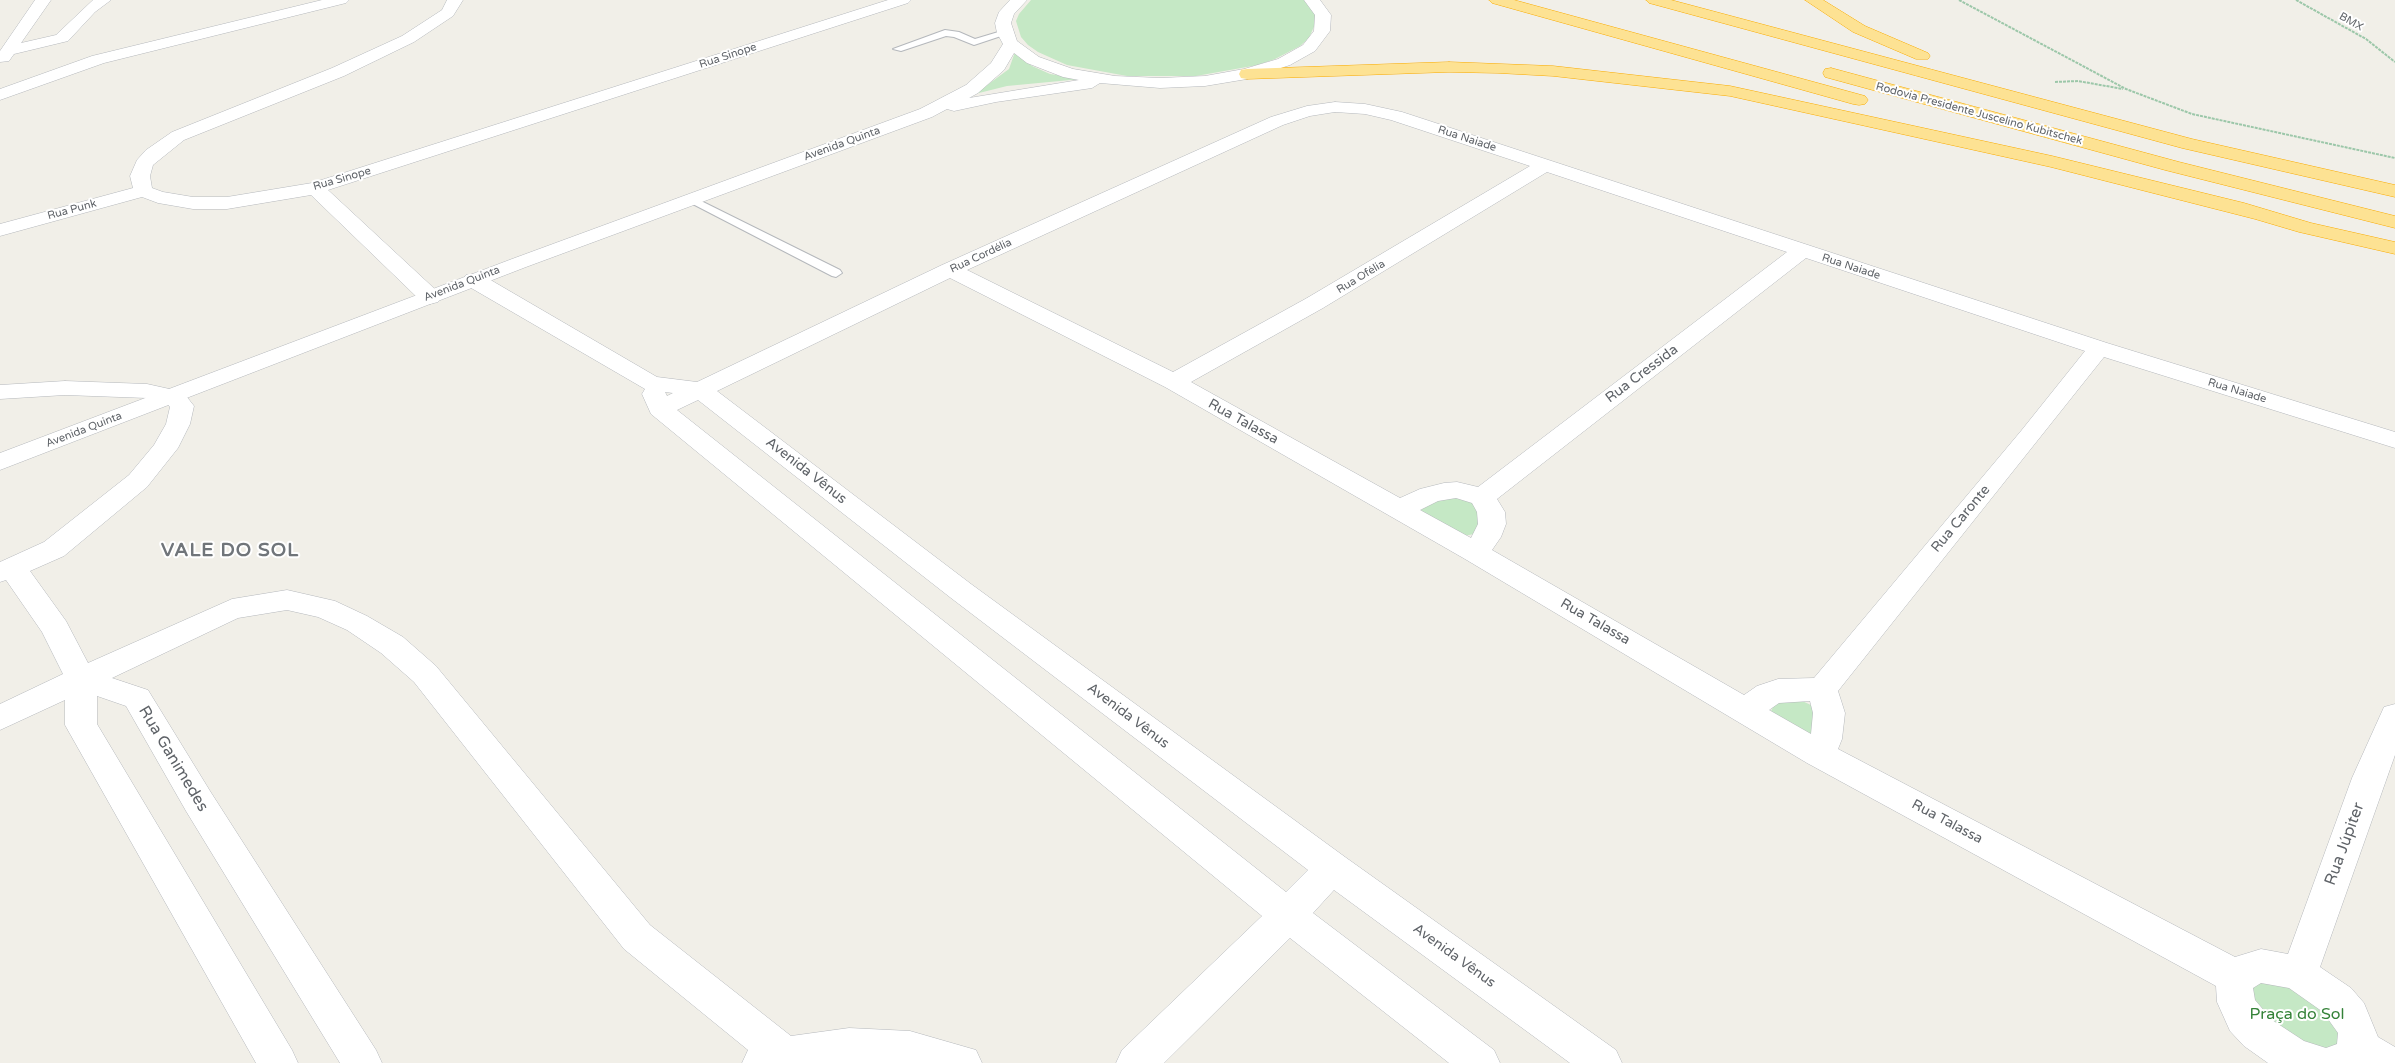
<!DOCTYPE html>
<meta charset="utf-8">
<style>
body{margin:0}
canvas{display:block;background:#f1efe8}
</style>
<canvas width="2395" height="1063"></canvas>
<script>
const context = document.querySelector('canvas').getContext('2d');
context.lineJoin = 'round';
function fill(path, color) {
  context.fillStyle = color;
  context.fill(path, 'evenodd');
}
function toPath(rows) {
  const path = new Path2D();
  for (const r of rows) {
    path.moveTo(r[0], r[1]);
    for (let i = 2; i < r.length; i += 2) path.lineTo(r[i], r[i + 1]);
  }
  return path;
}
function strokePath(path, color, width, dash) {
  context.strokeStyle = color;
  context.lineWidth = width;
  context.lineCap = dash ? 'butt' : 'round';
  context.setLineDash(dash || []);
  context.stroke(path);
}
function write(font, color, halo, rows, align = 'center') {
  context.font = font + ' "Varela Round",sans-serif';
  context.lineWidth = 4;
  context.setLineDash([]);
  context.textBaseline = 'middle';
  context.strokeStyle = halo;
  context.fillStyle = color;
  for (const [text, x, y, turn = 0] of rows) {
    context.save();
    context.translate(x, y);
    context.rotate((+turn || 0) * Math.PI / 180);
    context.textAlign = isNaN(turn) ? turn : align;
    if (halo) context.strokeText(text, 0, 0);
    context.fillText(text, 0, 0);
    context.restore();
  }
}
const green = toPath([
 [1031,0,1304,0,1315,14,1316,22,1309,38,1300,46,1275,59,1258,65,1196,76,1127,76,1067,65,1038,52,1028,45,1021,37,1016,21,1019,14],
 [1015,52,1032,66,1050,74,1081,79,1007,86,975,94,1009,69],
 [1437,497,1468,499,1486,516,1474,534,1464,536,1421,512,1423,505],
 [1798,699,1815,707,1821,714,1809,738,1770,713,1775,703],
 [2265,970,2345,1014,2337,1058,2266,1034,2243,981]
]);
const path = toPath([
 [1959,0,2126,89,2192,114,2395,158],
 [2296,0,2366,39,2395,62],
 [2055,82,2078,81,2123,89]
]);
const service = toPath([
 [945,30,959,32,975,39,1005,30,1010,33,974,45,954,37,946,36,901,51,893,49,945,30],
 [691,196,840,270,842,273,836,277,832,276,687,201,685,199,691,196]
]);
const minor = toPath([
 [35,0,51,0,21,43,56,35,93,0,111,0,95,12,68,41,14,54,9,61,0,62,0,51,35,0],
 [322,0,349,0,346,3,104,63,0,100,0,89,92,56,322,0],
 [447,0,463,0,453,16,414,42,344,76,184,140,153,165,150,176,152,188,163,192,193,197,227,197,312,183,888,0,911,0,908,3,328,190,438,292,441,297,438,302,430,304,422,302,311,195,227,209,193,209,158,203,142,197,0,236,0,224,133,188,130,176,137,160,146,150,172,132,332,68,402,36,442,10,447,0],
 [1335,102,1365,104,1402,112,2107,343,2395,432,2395,448,2104,357,1838,691,1845,713,1842,739,1838,749,2235,957,2261,949,2288,954,2352,778,2384,707,2395,704,2395,755,2320,967,2351,988,2364,1003,2378,1037,2395,1047,2395,1063,2268,1063,2244,1046,2230,1031,2217,1002,2216,986,1807,763,1465,559,1165,387,950,278,717,391,971,584,1345,857,1616,1050,1622,1063,1570,1063,1334,890,1313,913,1494,1050,1500,1063,1449,1063,1290,938,1164,1063,1116,1063,1122,1050,1262,916,651,414,642,394,645,389,466,285,463,280,466,275,474,274,482,275,657,377,697,382,942,265,1271,117,1307,106,1335,102],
 [1335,112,1365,114,1391,120,1530,166,1307,298,1173,372,967,270,1283,125,1310,116,1335,112],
 [1547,172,1787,252,1478,487,1457,482,1444,483,1420,489,1400,498,1191,382,1323,308,1547,172],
 [1806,258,2085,351,2021,431,1814,678,1778,679,1757,686,1744,695,1492,550,1501,537,1506,524,1505,512,1497,499,1806,258],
 [665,392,673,393,667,396,665,392],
 [698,400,951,598,1308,870,1286,892,677,410,698,400],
 [1456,498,1472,503,1477,512,1478,524,1471,538,1420,510,1438,501,1456,498],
 [1810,701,1813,713,1811,734,1769,710,1779,703,1810,701],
 [2261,983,2289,988,2323,1012,2338,1033,2337,1044,2326,1048,2304,1041,2272,1020,2255,1000,2253,988,2261,983],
 [65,381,147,384,183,392,194,406,190,424,178,448,147,487,64,556,30,571,66,621,88,663,232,599,287,590,335,601,367,616,403,637,436,666,650,925,791,1036,849,1028,910,1031,976,1050,982,1063,742,1063,748,1050,624,949,414,682,381,653,347,630,318,617,287,610,238,618,112,678,148,690,210,791,376,1050,382,1063,340,1063,186,811,126,706,97,696,97,724,292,1050,298,1063,256,1063,65,725,65,700,0,730,0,704,63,674,42,632,6,580,0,582,0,562,44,542,129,475,154,445,166,424,170,407,166,402,147,398,65,395,0,399,0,385,65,381]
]);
const tertiary = toPath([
 [1010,0,1027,0,1014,14,1011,23,1017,41,1039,57,1073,69,1115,76,1160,78,1205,76,1244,69,1278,59,1303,45,1314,31,1315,15,1304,0,1320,0,1331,15,1330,31,1315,51,1290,65,1247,79,1205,86,1160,88,1100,83,1092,88,996,102,954,111,947,109,932,117,526,267,0,470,0,453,512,259,920,109,966,85,991,63,1003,44,997,33,995,23,999,12,1010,0],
 [1014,53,1027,63,1063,77,1079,80,969,98,978,93,1004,70,1014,53]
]);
const motorway = toPath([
 [1489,0,1514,0,1865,96,1868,100,1865,104,1859,105,1853,104,1492,3,1489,0],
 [1646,0,1671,0,2192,139,2395,185,2395,197,2182,148,1649,3,1646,0],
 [1805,0,1823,0,1865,26,1928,53,1930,56,1928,59,1916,59,1853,32,1805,0],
 [1449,62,1553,66,1730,86,2052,156,2244,203,2311,223,2395,242,2395,254,2299,232,2255,219,2051,167,1730,96,1553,76,1498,73,1449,72,1247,79,1241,78,1239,74,1241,70,1247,69,1449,62],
 [1831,68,2179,162,2395,216,2395,228,2165,170,1825,77,1823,73,1825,69,1831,68]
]);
const farStreetnames = [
 ["BMX",2351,22,29],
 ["Rua Sinope",728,56,-18],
 ["Rodovia Presidente Juscelino Kubitschek",1979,114,15],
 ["Rua Naiade",1467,139,18],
 ["Avenida Quinta",842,144,-20],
 ["Rua Sinope",342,179,-16],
 ["Rua Punk",72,210,-15],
 ["Rua Cordélia",981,256,-25],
 ["Rua Naiade",1851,267,18],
 ["Rua Ofélia",1361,277,-31],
 ["Avenida Quinta",462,284,-21],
 ["Rua Naiade",2237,391,17],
 ["Avenida Quinta",84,430,-21]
];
const streetNames = [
 ["Rua Cressida",1642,374,-37],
 ["Rua Talassa",1243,422,29],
 ["Avenida Vênus",806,471,38],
 ["Rua Caronte",1961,519,-50],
 ["Rua Talassa",1595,622,30],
 ["Avenida Vênus",1128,716,37],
 ["Rua Talassa",1947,822,28],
 ["Avenida Vênus",1454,956,36]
];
const nearStreetnames = [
 ["Rua Ganimedes",173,759,59],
 ["Rua Júpiter",2345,844,-70]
];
const nearParknames = [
 ["Praça do Sol",2297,1015]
];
const districtNames = [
 ["VALE DO SOL",230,551]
];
fill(green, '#c5e8c5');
strokePath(service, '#b5b8bc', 2);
strokePath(minor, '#b5b8bc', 1);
strokePath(tertiary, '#b5b8bc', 1);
strokePath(motorway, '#f9ab00', 1);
strokePath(path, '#9cc7a9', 2, [3, 1]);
fill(service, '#fff');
fill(minor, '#fff');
fill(tertiary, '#fff');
fill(motorway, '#fde293');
write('11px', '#5f6368', '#fff', farStreetnames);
write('14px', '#5f6368', '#fff', streetNames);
write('16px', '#5f6368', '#fff', nearStreetnames);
write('16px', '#348238', '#fff', nearParknames);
context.letterSpacing = '1px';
write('bold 19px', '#70757a', '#fff', districtNames);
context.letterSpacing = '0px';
</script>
